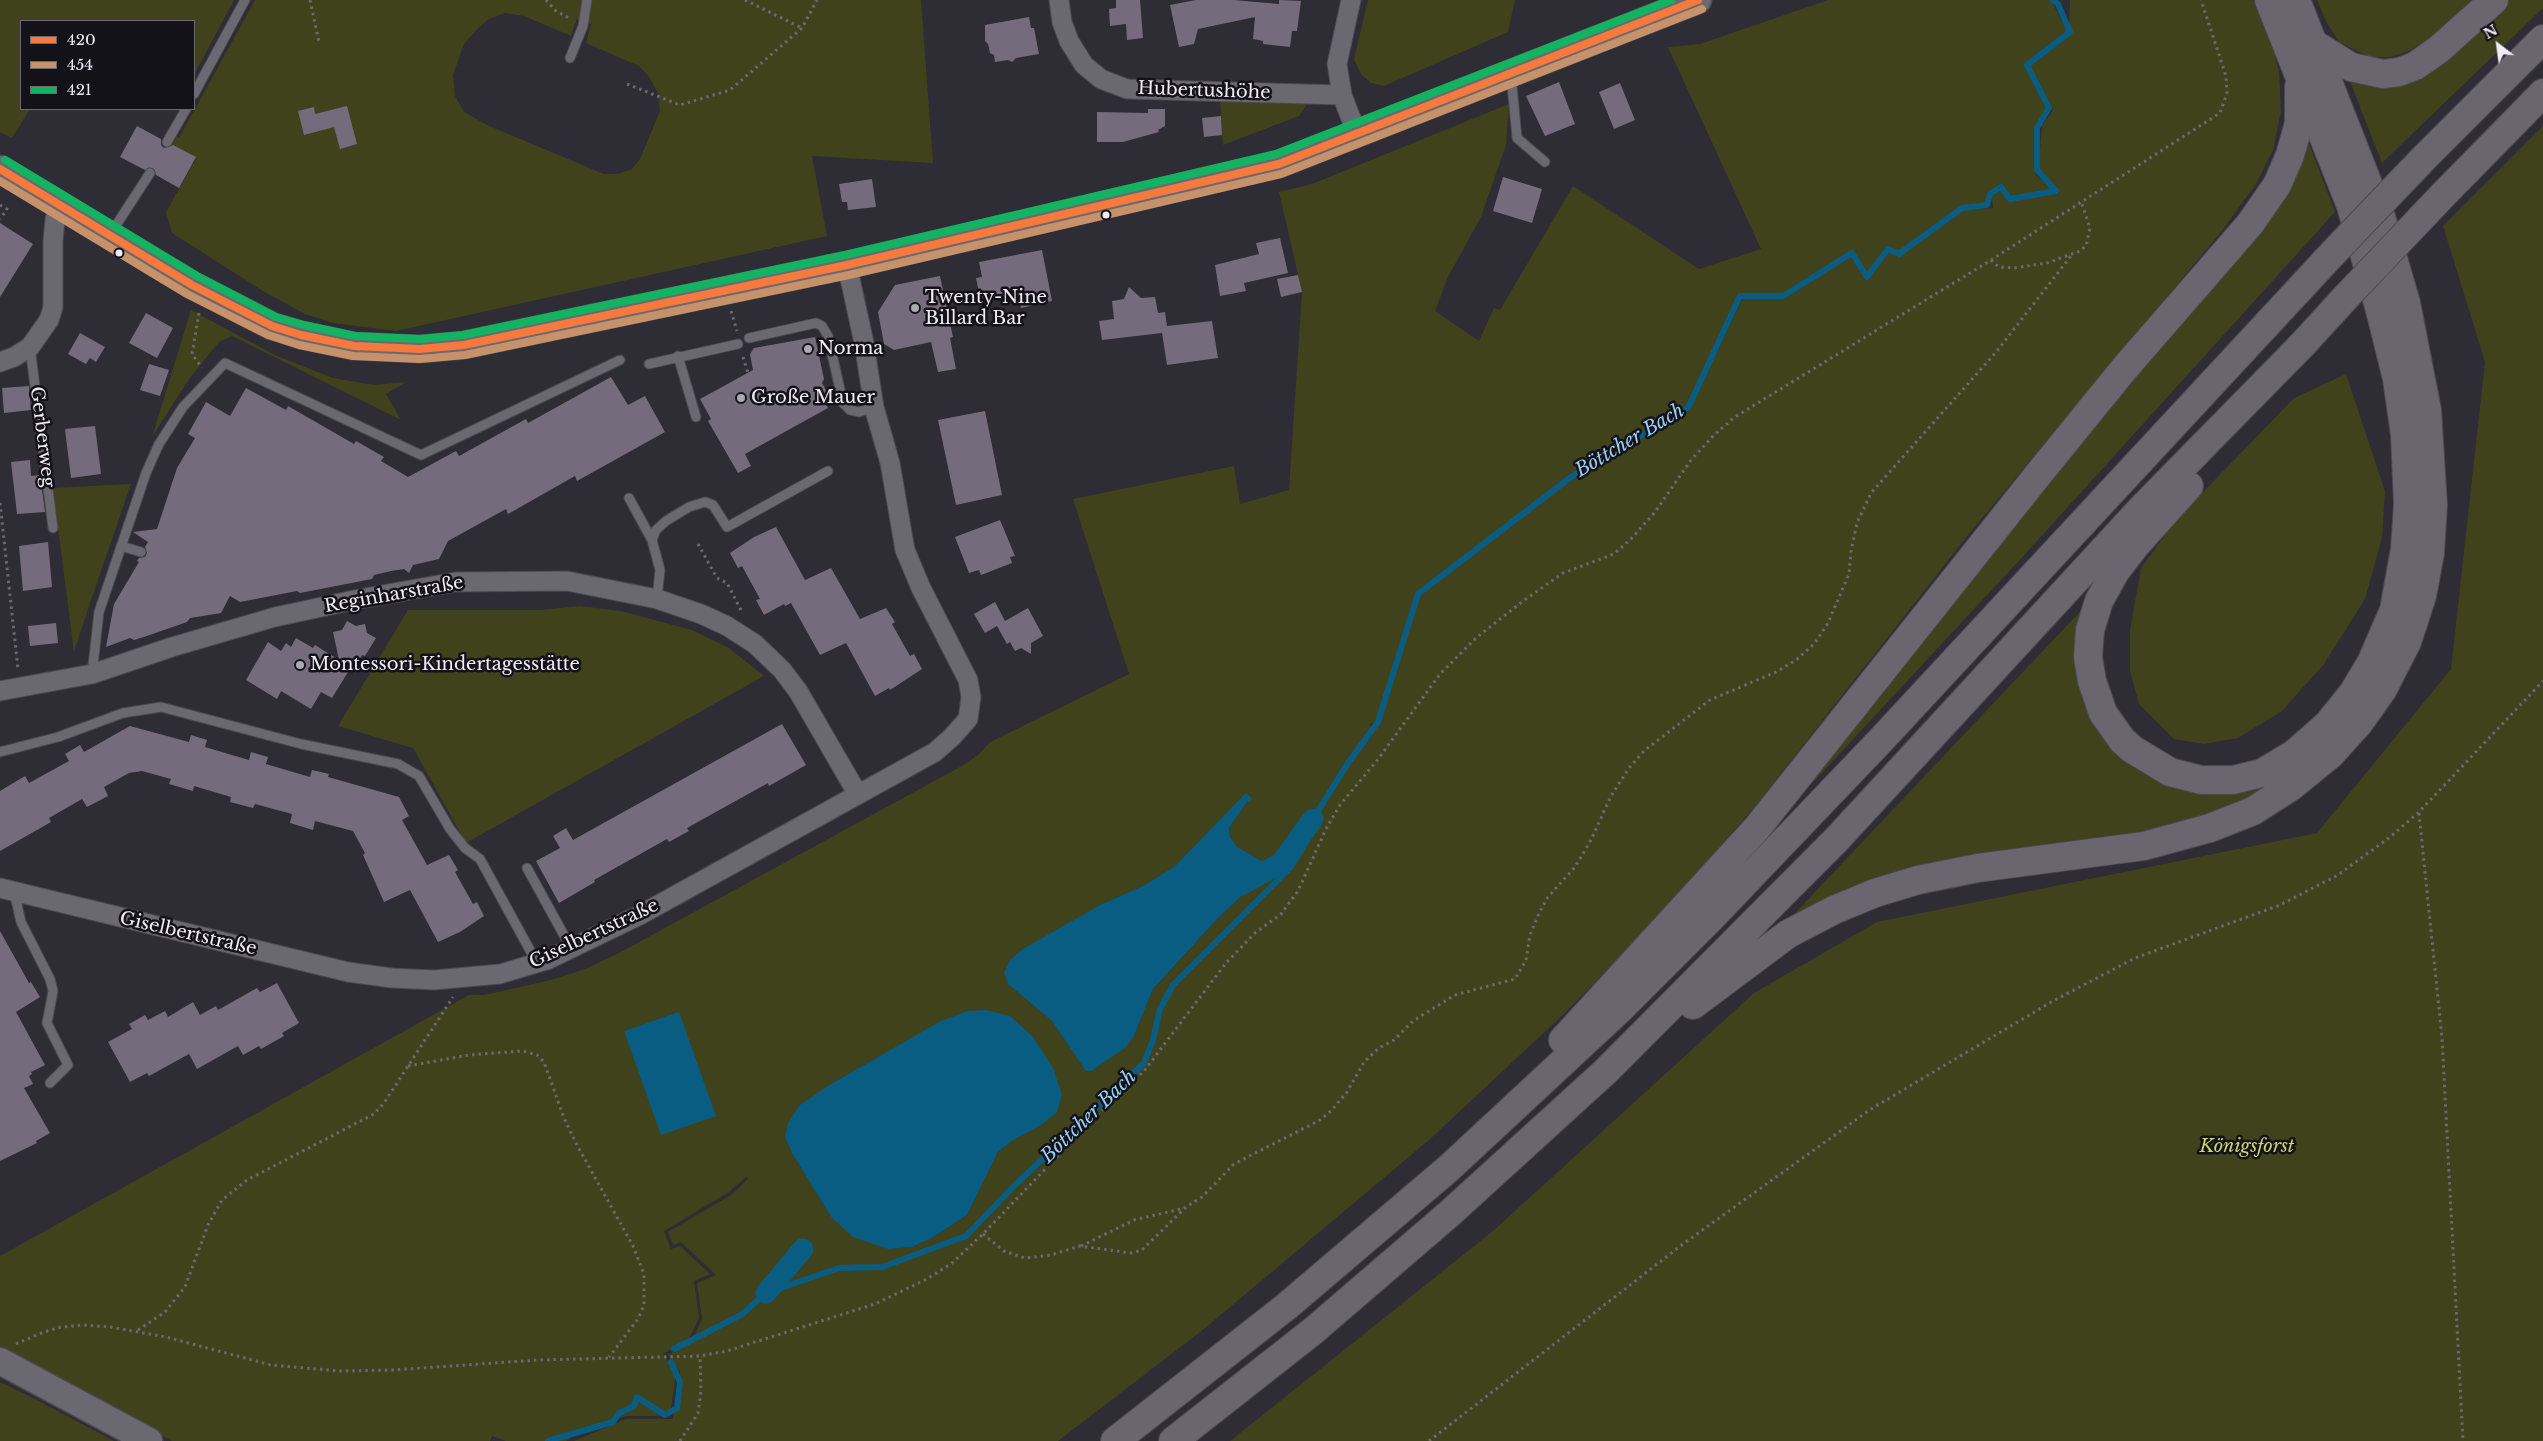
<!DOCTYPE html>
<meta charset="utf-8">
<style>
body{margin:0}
#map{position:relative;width:2543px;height:1441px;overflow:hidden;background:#2e2c34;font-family:"Libre Baskerville",serif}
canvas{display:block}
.legend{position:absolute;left:20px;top:20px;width:175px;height:90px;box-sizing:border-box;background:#141219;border:1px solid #6c6972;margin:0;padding:6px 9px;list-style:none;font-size:15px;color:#efecf8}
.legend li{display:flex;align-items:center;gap:10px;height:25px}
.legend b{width:25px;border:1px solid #6c6972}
.north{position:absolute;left:2473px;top:20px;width:50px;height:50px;-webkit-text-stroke:4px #141219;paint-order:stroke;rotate:330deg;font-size:14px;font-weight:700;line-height:20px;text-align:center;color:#efecf8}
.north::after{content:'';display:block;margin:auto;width:18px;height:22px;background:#efecf8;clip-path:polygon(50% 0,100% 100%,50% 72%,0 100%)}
</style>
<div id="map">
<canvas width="2543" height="1441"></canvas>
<ul class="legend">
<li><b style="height:6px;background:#f6793e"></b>420</li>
<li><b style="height:6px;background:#c7916a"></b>454</li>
<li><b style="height:6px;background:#13b361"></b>421</li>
</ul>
<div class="north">N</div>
</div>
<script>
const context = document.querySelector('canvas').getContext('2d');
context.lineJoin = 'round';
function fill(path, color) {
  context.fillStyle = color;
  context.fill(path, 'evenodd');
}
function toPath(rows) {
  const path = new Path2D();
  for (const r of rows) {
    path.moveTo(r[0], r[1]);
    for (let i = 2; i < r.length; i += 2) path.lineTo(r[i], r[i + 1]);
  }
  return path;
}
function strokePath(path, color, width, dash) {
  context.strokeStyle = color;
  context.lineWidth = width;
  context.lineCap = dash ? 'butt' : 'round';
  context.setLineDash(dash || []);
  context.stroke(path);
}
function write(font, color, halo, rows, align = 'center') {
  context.font = font + ' "Libre Baskerville",serif';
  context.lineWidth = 5;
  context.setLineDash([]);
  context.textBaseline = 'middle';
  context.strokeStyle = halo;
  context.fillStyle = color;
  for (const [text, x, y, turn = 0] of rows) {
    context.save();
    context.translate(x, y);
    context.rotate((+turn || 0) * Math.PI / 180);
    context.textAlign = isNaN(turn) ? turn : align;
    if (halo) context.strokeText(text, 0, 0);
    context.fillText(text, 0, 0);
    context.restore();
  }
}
const green = toPath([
 [0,0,234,0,194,75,194,21,21,21,21,109,30,109,12,138,0,132],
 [255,0,921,0,933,163,812,156,827,236,396,331,333,323,305,314,263,291,172,233,166,212,196,158,172,145,177,137,179,138],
 [505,13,524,16,571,36,577,19,591,24,586,43,639,66,649,77,658,93,660,111,640,159,632,169,618,174,604,174,487,125,464,112,455,96,453,75,464,44,478,28,489,19],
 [1368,0,1515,0,1508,32,1384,86,1371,83,1361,74,1354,59],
 [1828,0,2051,0,2068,33,2026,65,2049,110,2038,126,2035,174,2053,191,2012,198,2003,185,1989,194,1990,205,1961,207,1898,253,1887,246,1867,276,1852,252,1783,295,1740,296,1685,409,1567,479,1416,595,1377,721,1370,724,1371,727,1380,724,1420,596,1567,482,1689,411,1743,298,1785,297,1851,256,1867,281,1887,251,1898,257,1963,210,1993,208,1992,196,2003,190,2011,201,2060,193,2038,172,2042,126,2053,110,2030,66,2073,33,2069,25,2070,0,2253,0,2273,49,2279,71,2281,111,2273,150,2256,184,2221,232,1968,535,1757,804,1649,927,1565,1013,1429,1140,1204,1329,1058,1441,574,1441,626,1419,673,1419,680,1372,668,1355,692,1340,702,1319,697,1283,716,1275,681,1242,673,1245,668,1232,731,1195,748,1179,746,1177,729,1192,664,1231,671,1249,680,1246,710,1274,694,1281,699,1318,689,1339,663,1354,676,1373,670,1416,626,1416,584,1429,566,1441,506,1441,492,1436,490,1441,172,1441,0,1349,0,1256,469,995,484,995,551,980,585,969,619,953,960,767,978,755,990,742,1129,674,1073,499,1234,466,1240,504,1289,490,1302,292,1279,192,1312,184,1509,104,1506,145,1481,217,1448,277,1435,311,1479,341,1494,308,1500,310,1573,186,1699,269,1761,249,1668,47,1700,44],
 [1246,794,1251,799,1246,803,1229,828,1230,837,1236,847,1262,861,1265,872,1263,876,1219,917,1153,989,1134,1036,1066,1041,1052,1021,1009,985,1102,904,1145,885,1175,866],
 [884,1054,1062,1095,1056,1112,1040,1126,1013,1140,998,1152,967,1215,932,1238,912,1247,888,1249,831,1217,792,1153,785,1138,831,1084],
 [2317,0,2472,0,2427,40,2407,52,2390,57,2370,57,2339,42,2327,23],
 [2504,0,2543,0,2543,8,2382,163,2347,74,2369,78],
 [1220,101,1308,103,1299,116,1223,145],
 [2543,126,2543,1441,1230,1441,1493,1231,1754,993,1877,922,2317,833,2451,669,2485,362,2443,226],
 [2303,128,2335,212,2028,551,1778,820,2166,328],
 [191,310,277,356,333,378,374,385,406,382,386,394,401,420,232,336,219,342,189,379,152,437],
 [2346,374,2385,491,2382,538,2365,599,2324,664,2282,711,2238,738,2204,744,2174,739,2139,704,2130,671,2130,630,2141,568,2177,519,2294,398],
 [131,484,89,606,74,652,53,488],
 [2425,528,2315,758,2229,812,1780,929,2090,601,2094,713,2207,789,2321,742],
 [580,606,621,611,692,630,729,648,764,676,466,843,413,748,338,726,408,610,540,610],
 [0,1382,35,1399,114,1441,0,1441]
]);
const water = toPath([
 [1246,793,1252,799,1246,803,1229,828,1230,837,1237,847,1262,861,1265,872,1263,876,1219,917,1153,989,1134,1036,1125,1048,1091,1071,1086,1071,1052,1021,1009,985,1004,973,1010,960,1023,949,1102,904,1145,885,1175,866],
 [986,1010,1010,1016,1033,1037,1053,1068,1062,1095,1057,1112,1040,1126,1013,1140,998,1152,967,1215,932,1238,912,1247,888,1249,853,1237,831,1217,792,1153,785,1138,788,1123,800,1105,831,1084,941,1021,968,1011],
 [679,1012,716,1116,661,1135,624,1031]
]);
const stream = toPath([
 [674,1349,741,1315,766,1293,839,1268,882,1267,966,1236,1015,1185,1144,1063,1153,1040,1160,1009,1173,985,1291,867,1306,842,1313,819,1348,763,1378,722,1418,594,1571,477,1688,408,1740,296,1783,296,1852,253,1867,277,1888,249,1899,254,1962,208,1987,205,1990,194,2001,187,2010,199,2056,191,2037,170,2037,128,2049,108,2027,65,2070,32,2058,4,2053,0],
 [548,1441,613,1422,619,1413,634,1406,637,1397,665,1415,677,1408,680,1382,671,1362]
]);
const canal = toPath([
 [1239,886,1281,863,1313,819],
 [766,1293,803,1249]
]);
const building = toPath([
 [1116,0,1140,0,1143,38,1127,40,1126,24,1110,26,1109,9,1116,8],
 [1196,0,1234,0,1279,4,1279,0,1301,1,1297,31,1292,31,1290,47,1263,44,1263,41,1253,39,1255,17,1198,29,1194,44,1179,47,1170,5],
 [1029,17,1031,28,1034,28,1039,54,1016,58,1012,62,1008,60,995,62,994,55,990,53,988,44,985,41,985,25],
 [1559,82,1575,124,1545,136,1526,96],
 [1620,83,1635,120,1614,129,1599,92],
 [347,106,357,144,340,149,334,127,304,135,298,111,314,107,315,114],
 [1148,109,1165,109,1165,126,1158,130,1159,132,1123,142,1097,142,1097,112,1148,113],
 [1221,116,1222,135,1204,137,1202,118],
 [137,126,161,139,161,145,164,148,173,145,196,157,179,188,156,175,153,168,145,170,120,157],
 [1503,177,1542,189,1532,223,1493,211],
 [872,179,876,207,848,210,847,202,842,202,839,184],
 [0,223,33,244,0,297],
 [1280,238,1288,273,1244,283,1246,291,1220,296,1215,265,1259,254,1256,243],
 [1042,250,1052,301,1021,308,1017,291,980,298,976,278,982,277,979,262],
 [1298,275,1302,292,1281,297,1277,279],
 [940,276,953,337,950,338,956,369,938,372,931,342,894,350,884,344,878,312,895,285],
 [1129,287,1141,298,1155,297,1158,313,1165,312,1167,326,1212,321,1218,358,1167,365,1162,333,1102,340,1099,321,1114,319,1112,301,1124,299],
 [146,313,173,328,157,358,129,343],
 [80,333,105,347,96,362,90,358,86,364,68,354],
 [815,337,824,379,822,383,828,394,822,397,828,408,745,454,751,466,738,473,708,421,711,419,700,399,753,370,750,354,754,348],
 [149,364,169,370,160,396,140,390],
 [611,377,628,405,645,396,665,432,577,481,575,476,508,514,506,509,448,541,439,559,413,565,409,573,404,569,391,571,374,575,372,579,300,593,297,591,240,602,230,596,221,613,190,618,187,622,144,637,134,640,130,638,106,647,114,604,139,562,137,561,139,558,145,557,147,553,145,547,148,542,133,532,157,529,177,468,195,438,188,434,206,402,230,416,246,388,286,410,288,406,354,444,356,441,384,457,381,461,408,477,456,451,459,456,526,419,528,423],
 [29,386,31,410,4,413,2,388],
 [985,411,1002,495,956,505,938,420],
 [95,426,101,474,71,478,65,429],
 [30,460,31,476,40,475,45,512,17,514,11,462],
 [1000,520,1015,556,1010,557,1012,563,981,575,979,570,969,573,955,537],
 [776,527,805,580,831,568,860,619,886,608,895,622,892,624,910,656,914,654,922,669,890,690,889,688,875,696,846,643,820,655,791,603,785,606,784,604,764,615,756,600,760,599,742,566,738,568,730,553,754,537],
 [48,542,52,587,23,591,19,546],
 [995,602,1005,621,1028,608,1043,636,1031,643,1031,654,1021,648,1015,651,1010,642,1007,644,997,626,985,633,974,614],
 [347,621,356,626,365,624,367,633,376,638,365,656,362,655,356,666,353,664,332,698,321,692,311,709,281,691,277,699,246,680,268,642,281,651,286,643,291,647,296,638,313,648,315,645,339,660,333,632,342,630],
 [56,623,58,643,30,646,28,626],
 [782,724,806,765,769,786,768,783,687,828,689,831,669,842,667,839,651,848,594,880,595,882,559,903,536,861,560,848,553,836,566,828,573,840],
 [130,726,189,742,191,735,207,740,205,747,249,760,251,752,268,757,266,764,310,777,312,770,329,774,328,777,399,797,409,816,402,820,427,865,449,855,458,870,455,872,473,904,477,902,484,916,460,932,438,942,410,890,384,902,363,855,365,853,353,831,315,821,313,830,290,823,292,814,255,804,253,808,230,802,231,797,194,786,193,791,169,784,171,779,142,771,129,773,104,787,108,796,87,807,82,799,49,818,51,822,0,851,0,791,25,776,29,783,69,761,65,754,80,745,84,752],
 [0,931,29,983,31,982,40,997,16,1012,45,1065,31,1072,32,1074,29,1076,33,1084,24,1088,50,1133,36,1141,37,1143,0,1161],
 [277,983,299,1023,282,1033,284,1036,261,1049,259,1046,243,1055,238,1046,197,1069,189,1054,149,1076,147,1073,130,1082,108,1042,132,1029,129,1024,145,1015,148,1020,165,1011,168,1017,193,1002,200,1015,216,1006,218,1010,257,988,260,992]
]);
const path = toPath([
 [310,0,319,42],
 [546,0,556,11,571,19],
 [745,0,802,28],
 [627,84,680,105,730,90,802,28,817,0],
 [0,205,7,209,0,219],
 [1991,260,1999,267,2014,268,2047,263,2080,251,2086,246,2090,228,2081,201],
 [731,311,737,331],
 [199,313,192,354,202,368],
 [743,357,748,373],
 [0,503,18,669],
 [698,544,717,578,727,583,742,612],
 [2419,813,2442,1038,2463,1441],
 [408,1066,469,1055,522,1051,537,1055,544,1062,564,1118,577,1145,633,1246,644,1274,644,1305,638,1319,609,1357],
 [983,1234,1004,1251,1025,1258,1051,1255,1080,1246,1131,1253,1142,1250,1186,1207,1202,1197,1234,1164,1320,1120,1331,1111,1347,1092,1364,1062,1379,1048,1394,1040,1413,1021,1455,995,1515,979,1526,960,1530,935,1540,911,1548,897,1575,867,1591,840,1611,796,1629,768,1645,750,1710,700,1776,672,1796,660,1815,643,1828,623,1849,574,1851,551,1857,523,1871,493,1997,351,2071,256],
 [1081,1246,1134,1220,1185,1208],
 [138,1330,165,1312,185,1287,208,1225,222,1200,247,1180,374,1114,384,1103,453,997],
 [16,1344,41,1333,61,1327,84,1325,110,1327,166,1337,271,1365,339,1371,394,1370,537,1360,700,1356,727,1351,875,1304,927,1279,952,1263,983,1234,1096,1116,1144,1071,1226,963,1255,933,1281,914,1298,891,1326,829,1340,805,1379,758,1440,674,1476,638,1523,601,1563,573,1614,554,1633,537,1655,512,1691,460,1714,435,1735,417,1991,260,2220,113,2227,93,2226,76,2201,0],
 [680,1441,698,1413,701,1391,700,1356],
 [1429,1441,1683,1244,1871,1109,2053,1001,2135,958,2280,905,2338,875,2390,837,2419,812,2543,681]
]);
const service = toPath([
 [570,58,583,26,587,0],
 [1511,75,1517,138,1545,162],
 [194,94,245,0],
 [167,142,186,109],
 [111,233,150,173],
 [749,338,816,323,822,326,828,336,843,403,850,410,859,412,874,407],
 [30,347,53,528],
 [678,356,696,417],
 [649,364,738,344],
 [629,498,652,540],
 [121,546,141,552],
 [657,599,660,570,652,540,656,530,666,521,689,507,705,502,713,505,727,527,828,471],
 [92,674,99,612,146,473,159,444,183,407,225,363,421,455,620,360],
 [0,752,58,737,123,713,161,707,301,744,398,764,419,776,450,829,465,848,480,859,537,963],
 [527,868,571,948],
 [14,891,21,922,50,979,53,991,47,1023,68,1065,50,1083]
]);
const minor = toPath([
 [1059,0,1062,22,1069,41,1084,65,1101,79,1127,89,1342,95],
 [1351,0,1337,64,1342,95,1357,134],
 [0,362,14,357,30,347,49,320,53,307,53,241,55,219,63,206],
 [0,691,92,674,172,647,275,617,354,600,455,582,567,581,657,599,701,614,727,626,755,644,782,670,798,691,857,793],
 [0,888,348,972,392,978,434,980,500,974,547,960,640,915,935,752,952,737,968,719,971,697,968,680,921,588,905,550,890,463,874,407,864,343,847,265]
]);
const secondary = toPath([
 [0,169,192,285,272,326,301,335,354,346,420,349,464,345,847,265,1279,164,1698,0],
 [0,1361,149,1441]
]);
const motorway = toPath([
 [2314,44,2351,67,2383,74,2399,72,2415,66,2438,50,2494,0],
 [2424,158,2543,39],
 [2442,196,2543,93],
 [2189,486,2135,546,2115,572,2099,601,2090,630,2088,657,2092,681,2103,713,2122,740,2132,749,2170,772,2201,780,2233,780,2262,773,2294,754,2328,724,2353,693,2371,663,2394,610,2405,549,2408,504,2405,435,2397,379,2381,314,2351,206,2269,0],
 [1693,1005,1788,934,1834,910,1875,893,1918,880,1978,868,2144,846,2210,828,2253,811,2292,786,2330,755,2359,723,2383,689,2407,642,2422,596,2430,553,2433,505,2427,410,2406,303,2381,217,2296,0],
 [1563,1040,1757,828,2037,476,2124,369,2250,224,2277,185,2290,155,2299,123,2299,87],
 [1115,1441,1287,1306,1375,1231,1449,1168,1620,1009,1710,919,1881,740,2333,253],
 [1173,1441,1313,1331,1449,1214,1606,1071,1837,839,2142,508,2302,345,2346,297]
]);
const motorwayBridge = toPath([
 [2333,253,2424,158],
 [2346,297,2442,196]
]);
const bus1 = toPath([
 [0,169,192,285,272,326,301,335,354,346,420,349,464,345,847,265,1279,164,1698,0]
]);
const bus2 = toPath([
 [0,181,187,294,268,335,299,345,353,356,420,359,465,355,849,275,1281,174,1702,9]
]);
const bus3 = toPath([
 [5,160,197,276,276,317,304,325,355,336,420,339,463,335,845,255,1276,154,1671,0]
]);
const markers = [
 [1106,215,4.5,"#efecf8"],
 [119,253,4.5,"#efecf8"],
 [915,308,5,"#aba9b3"],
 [808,349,5,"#aba9b3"],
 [741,398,5,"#aba9b3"],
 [300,665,5,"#aba9b3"]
];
const streetNames = [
 ["Hubertushöhe",1204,91,2],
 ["Gerberweg",42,437,83],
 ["Reginharstraße",394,595,-10],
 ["Giselbertstraße",188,934,13],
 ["Giselbertstraße",594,934,-25]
];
const poiNames = [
 ["Twenty-Nine",925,298],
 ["Billard Bar",925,319],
 ["Norma",818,349],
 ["Große Mauer",751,398],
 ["Montessori-Kindertagesstätte",310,665]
];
const parkNames = [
 ["Königsforst",2247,1147]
];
const waterNames = [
 ["Böttcher Bach",1630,441,-31],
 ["Böttcher Bach",1089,1117,-44]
];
fill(green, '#40421c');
fill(water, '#095d83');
strokePath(stream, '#095d83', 6);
strokePath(canal, '#095d83', 21);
fill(building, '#746c7d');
strokePath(service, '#4a4850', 11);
strokePath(minor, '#4a4850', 21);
strokePath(secondary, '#4a4850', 29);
strokePath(motorway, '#4a4850', 30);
strokePath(path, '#6a6970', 3, [2.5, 4]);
strokePath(service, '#6a6870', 9);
strokePath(minor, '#6a6870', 19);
strokePath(secondary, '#6a6870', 26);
strokePath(motorway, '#696670', 28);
strokePath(motorwayBridge, '#4a4850', 30, []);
strokePath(motorwayBridge, '#696670', 28);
strokePath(bus1, '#f6793e', 8);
strokePath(bus2, '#c7916a', 8);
strokePath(bus3, '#13b361', 8);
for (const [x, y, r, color] of markers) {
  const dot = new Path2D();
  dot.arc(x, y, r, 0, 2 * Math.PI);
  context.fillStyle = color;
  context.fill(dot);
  strokePath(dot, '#141219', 2);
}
write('18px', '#efecf8', '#141219', streetNames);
write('18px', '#efecf8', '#141219', poiNames, 'left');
write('italic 18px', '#ccd66d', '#141219', parkNames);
write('italic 19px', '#96d0f3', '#141219', waterNames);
</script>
